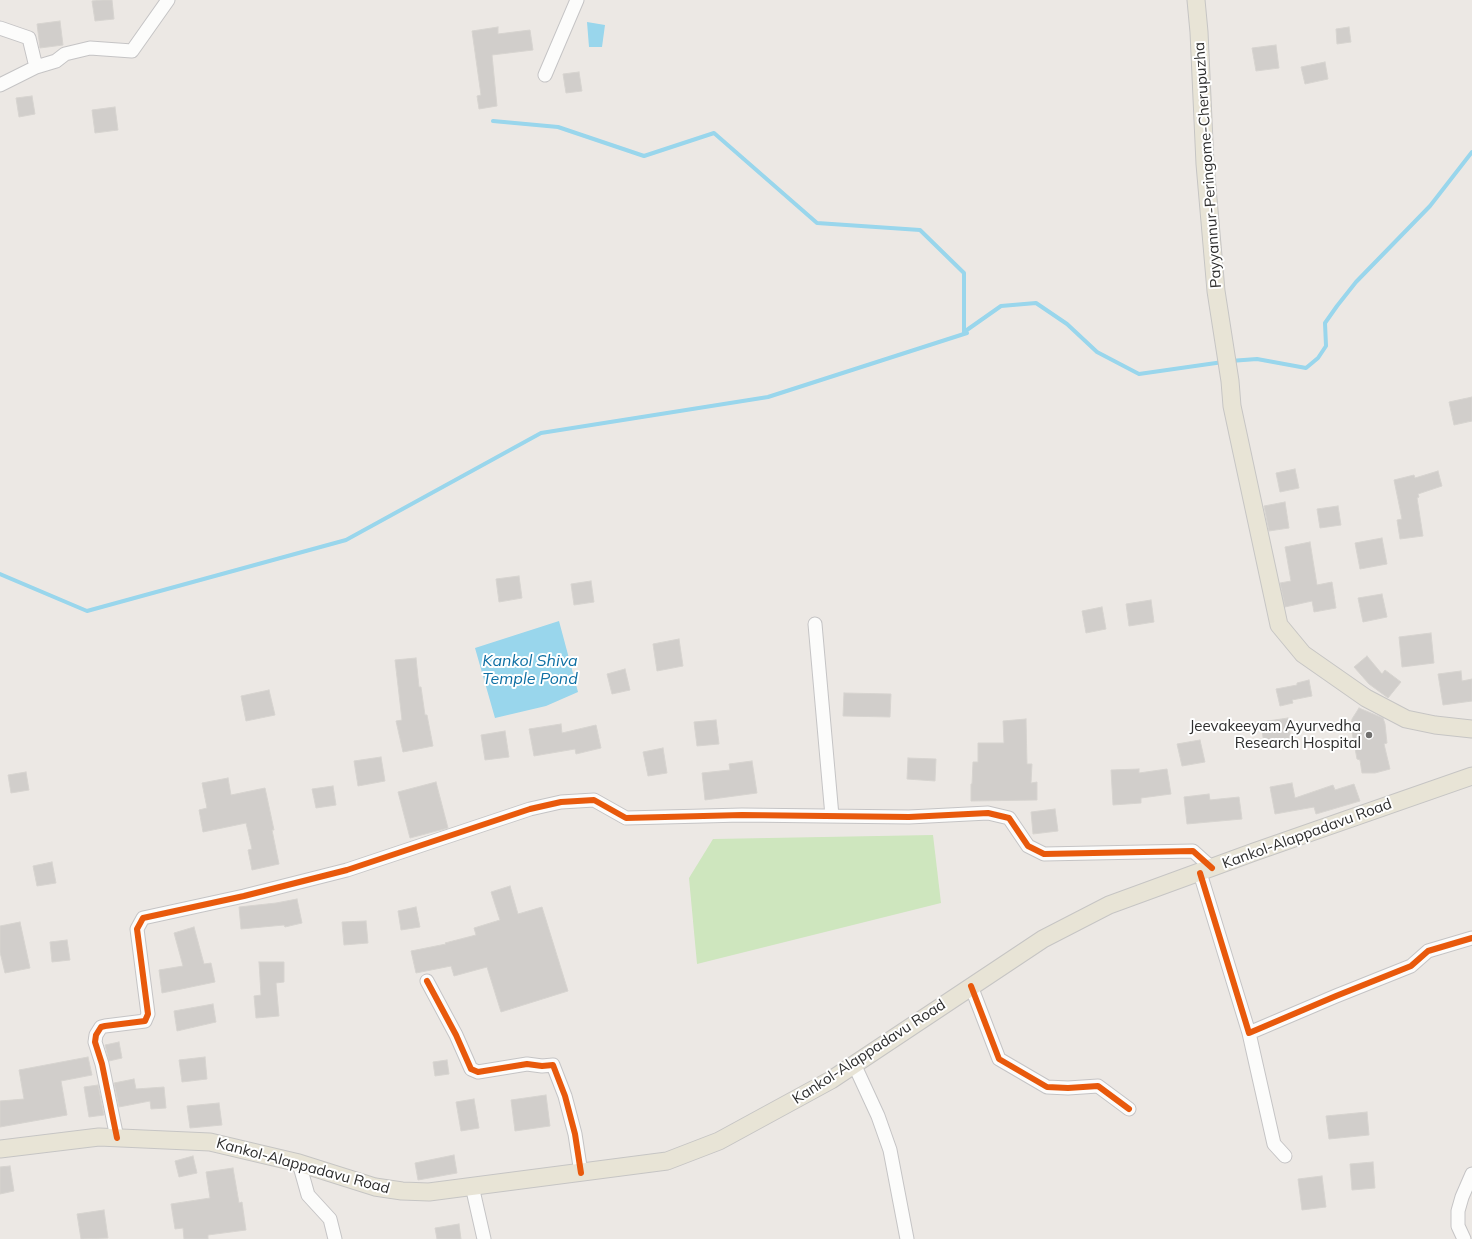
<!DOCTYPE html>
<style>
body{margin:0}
canvas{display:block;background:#ece8e4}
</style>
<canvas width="1472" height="1239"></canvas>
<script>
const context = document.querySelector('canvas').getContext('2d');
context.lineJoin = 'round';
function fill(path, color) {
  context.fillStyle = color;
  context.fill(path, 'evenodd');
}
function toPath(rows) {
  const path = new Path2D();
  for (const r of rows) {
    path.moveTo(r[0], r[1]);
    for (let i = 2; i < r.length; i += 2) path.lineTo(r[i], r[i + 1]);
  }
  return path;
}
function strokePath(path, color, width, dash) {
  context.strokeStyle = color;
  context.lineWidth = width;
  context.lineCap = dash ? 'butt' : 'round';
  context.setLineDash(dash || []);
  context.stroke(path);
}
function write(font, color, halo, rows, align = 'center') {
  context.font = font + ' Mulish,sans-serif';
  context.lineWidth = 4;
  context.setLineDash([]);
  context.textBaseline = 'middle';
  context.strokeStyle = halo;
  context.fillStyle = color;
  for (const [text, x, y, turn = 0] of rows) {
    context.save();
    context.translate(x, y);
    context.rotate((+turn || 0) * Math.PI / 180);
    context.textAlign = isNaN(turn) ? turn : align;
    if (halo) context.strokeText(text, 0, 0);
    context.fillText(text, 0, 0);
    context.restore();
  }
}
const green = toPath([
 [933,835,941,903,697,964,689,878,713,839]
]);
const water = toPath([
 [587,22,605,25,602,47,589,47],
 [559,621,578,692,546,706,495,718,475,648]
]);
const stream = toPath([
 [493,121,558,127,644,156,714,133,817,223,920,230,964,273,964,332],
 [964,332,1001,306,1036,303,1067,324,1097,352,1139,374,1223,362],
 [1230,361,1257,359,1306,368,1318,358,1326,346,1325,323,1337,306,1356,282,1430,206,1472,152],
 [0,574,87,611,346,540,541,433,768,397,967,333]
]);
const building = toPath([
 [102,0,112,0,114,19,95,21,92,1,102,0],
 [60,21,63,45,40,48,37,24,60,21],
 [498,27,498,34,530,30,533,50,492,55,497,106,479,109,477,96,481,95,472,31,498,27],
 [1349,27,1351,42,1337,44,1336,29,1349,27],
 [1276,45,1279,68,1256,71,1252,48,1276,45],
 [1325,62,1328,79,1305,84,1301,67,1325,62],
 [579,72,582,91,566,93,563,74,579,72],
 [32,96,35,114,19,117,16,98,32,96],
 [115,107,118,130,95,133,92,110,115,107],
 [1472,397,1472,421,1454,425,1449,402,1472,397],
 [1295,469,1299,488,1280,492,1276,473,1295,469],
 [1438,471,1442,486,1418,494,1419,497,1417,498,1423,536,1400,539,1397,520,1402,519,1394,480,1414,475,1415,478,1438,471],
 [1285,502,1289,528,1269,531,1264,506,1285,502],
 [1338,506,1341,525,1320,528,1317,509,1338,506],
 [1382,538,1387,564,1360,569,1355,543,1382,538],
 [1310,542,1317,585,1332,582,1336,608,1314,612,1312,601,1285,607,1280,583,1291,581,1285,547,1310,542],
 [519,576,522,598,499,602,496,579,519,576],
 [591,581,594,602,574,605,571,584,591,581],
 [1382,594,1387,617,1363,622,1358,598,1382,594],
 [1151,600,1154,622,1129,626,1126,604,1151,600],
 [1102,607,1106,629,1086,633,1082,611,1102,607],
 [1431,633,1434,663,1402,667,1399,637,1431,633],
 [679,639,683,666,657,671,653,644,679,639],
 [1367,656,1382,674,1385,670,1401,682,1388,698,1369,684,1354,667,1367,656],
 [416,658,419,687,421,687,425,715,427,715,433,746,403,752,396,721,402,720,395,660,416,658],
 [625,669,630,690,612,694,607,674,625,669],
 [1461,671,1462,681,1472,679,1472,701,1443,705,1438,674,1461,671],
 [1309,680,1312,696,1292,700,1293,703,1280,706,1276,689,1297,685,1297,683,1309,680],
 [269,690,275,715,246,721,241,696,269,690],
 [844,693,891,694,890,717,843,716,844,693],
 [1359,708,1383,718,1385,724,1387,743,1384,744,1390,769,1375,773,1362,773,1360,760,1357,759,1351,727,1352,719,1359,708],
 [1288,718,1291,741,1264,745,1261,722,1288,718],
 [1026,719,1027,764,1032,764,1031,783,1037,782,1037,800,971,801,971,784,972,784,973,762,978,762,978,743,1004,743,1003,721,1026,719],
 [716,720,719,744,697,746,694,722,716,720],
 [561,724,562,733,596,725,601,748,576,754,575,749,534,756,529,729,561,724],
 [505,731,509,757,485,760,481,735,505,731],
 [1200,740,1205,762,1182,766,1177,744,1200,740],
 [663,748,667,773,648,776,643,752,663,748],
 [381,757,385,781,358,786,354,761,381,757],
 [908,758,936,759,935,781,907,779,908,758],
 [752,761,757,793,705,800,702,773,730,770,729,764,752,761],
 [1139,769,1139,773,1167,769,1171,794,1141,798,1141,803,1113,805,1111,770,1139,769],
 [26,772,29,790,11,793,8,775,26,772],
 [228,778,231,795,265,788,274,830,272,830,279,864,252,870,248,850,252,849,246,823,203,832,199,810,207,808,202,783,228,778],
 [436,782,448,828,410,838,398,792,436,782],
 [1292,783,1295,798,1333,785,1335,790,1354,784,1360,801,1316,814,1314,807,1275,814,1270,787,1292,783],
 [333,786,336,805,316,808,312,789,333,786],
 [1209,794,1210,800,1239,797,1242,819,1187,824,1184,797,1209,794],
 [1055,809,1058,831,1033,834,1031,812,1055,809],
 [52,862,56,883,37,886,33,866,52,862],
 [510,886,518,914,542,907,568,991,501,1012,487,967,454,976,451,966,416,973,411,951,446,944,445,943,476,935,474,928,500,920,491,892,510,886],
 [297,899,302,923,285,927,284,925,241,929,239,907,276,903,297,899],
 [416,907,420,927,401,930,398,911,416,907],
 [366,921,368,943,344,945,342,922,366,921],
 [20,922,30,968,5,973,0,952,0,926,20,922],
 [194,927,204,964,211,963,215,982,162,993,159,970,183,966,174,933,194,927],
 [67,940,70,960,52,962,50,942,67,940],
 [259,962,284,962,284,982,276,983,279,1016,256,1018,254,996,261,995,259,962],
 [213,1004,216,1022,177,1031,174,1011,213,1004],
 [119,1042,122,1058,109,1061,105,1045,119,1042],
 [88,1057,92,1075,61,1081,67,1115,0,1127,0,1101,24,1099,19,1070,88,1057],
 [205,1057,207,1079,182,1082,179,1060,205,1057],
 [447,1060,449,1074,435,1076,433,1062,447,1060],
 [134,1079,136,1089,164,1087,166,1108,151,1109,150,1101,119,1107,114,1083,134,1079],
 [98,1085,104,1115,89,1117,84,1087,98,1085],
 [546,1095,550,1126,515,1131,511,1100,546,1095],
 [474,1099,479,1128,461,1131,456,1102,474,1099],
 [219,1103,222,1125,190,1128,187,1106,219,1103],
 [1367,1112,1369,1135,1329,1139,1326,1116,1367,1112],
 [454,1155,457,1173,418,1180,415,1163,454,1155],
 [193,1156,197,1173,179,1177,175,1161,193,1156],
 [1373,1162,1375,1188,1352,1190,1350,1164,1373,1162],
 [10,1166,14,1191,0,1194,0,1167,10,1166],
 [233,1168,239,1203,242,1202,246,1230,208,1235,208,1239,184,1239,183,1228,175,1229,171,1204,210,1198,206,1172,233,1168],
 [1322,1176,1326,1207,1302,1210,1298,1179,1322,1176],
 [104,1210,108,1238,81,1239,77,1214,104,1210],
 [459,1224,461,1239,437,1239,435,1228,459,1224]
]);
const minor = toPath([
 [0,28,29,38,36,67],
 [545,75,577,0],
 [0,85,36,67,56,61,65,54,90,48,132,51,168,0],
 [815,624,832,816],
 [1200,873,1249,1033,1336,996,1411,966,1428,951,1472,938],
 [427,981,456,1035,471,1069,478,1072,527,1064,542,1066,553,1065,565,1096,575,1134,581,1173],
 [971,986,999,1059,1047,1087,1068,1088,1098,1086,1129,1109],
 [1249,1033,1274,1144,1285,1156],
 [854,1064,878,1116,890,1150,907,1239],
 [117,1138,102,1064,95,1042,96,1035,101,1027,105,1026,145,1021,148,1014,137,929,143,918,244,896,347,870,530,809,561,802,594,800,626,818,742,815,909,817,988,813,1009,818,1028,846,1044,854,1193,851,1212,868],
 [299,1163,308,1195,330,1219,335,1239],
 [472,1186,484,1239],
 [1464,1239,1458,1226,1458,1211,1462,1197,1472,1174]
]);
const major = toPath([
 [1196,0,1199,32,1205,164,1216,291,1230,381,1232,406,1279,625,1303,654,1366,698,1406,719,1435,725,1472,729],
 [0,1149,99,1137,210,1142,299,1163,375,1187,402,1191,429,1192,667,1161,719,1141,831,1080,1043,939,1109,905,1254,852,1472,776]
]);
const cycleway = toPath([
 [1200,873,1249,1033,1336,996,1411,966,1428,951,1472,938],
 [427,981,456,1035,471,1069,478,1072,527,1064,542,1066,553,1065,565,1096,575,1134,581,1173],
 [971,986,999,1059,1047,1087,1068,1088,1098,1086,1129,1109],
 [117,1138,102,1064,95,1042,96,1035,101,1027,105,1026,145,1021,148,1014,137,929,143,918,244,896,347,870,530,809,561,802,594,800,626,818,742,815,909,817,988,813,1009,818,1028,846,1044,854,1193,851,1212,868]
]);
const markers = [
 [1369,735,4,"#706f6e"]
];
const streetNames = [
 ["Payyannur-Peringome-Cherupuzha",1208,165,-94],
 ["Kankol-Alappadavu Road",1307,834,-20],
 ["Kankol-Alappadavu Road",869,1052,-33],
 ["Kankol-Alappadavu Road",303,1166,15]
];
const poiNames = [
 ["Jeevakeeyam Ayurvedha",1361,726],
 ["Research Hospital",1361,743]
];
const waterNames = [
 ["Kankol Shiva",530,661],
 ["Temple Pond",530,679]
];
fill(green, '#cee6be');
fill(water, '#99d6ec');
strokePath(stream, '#99d6ec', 4);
fill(building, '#d1cecb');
strokePath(building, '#d7d4d0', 1);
strokePath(minor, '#c5c4c5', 15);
strokePath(major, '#c6c5c4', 19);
strokePath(minor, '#fcfcfb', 13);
strokePath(major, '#e8e4d6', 17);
strokePath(cycleway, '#e8590c', 6);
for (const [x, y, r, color] of markers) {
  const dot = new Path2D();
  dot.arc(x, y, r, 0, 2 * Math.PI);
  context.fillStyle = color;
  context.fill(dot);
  strokePath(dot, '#fff', 1.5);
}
write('15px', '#2e2e2e', '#fff', streetNames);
write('15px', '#2e2e2e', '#fff', poiNames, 'right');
write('italic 16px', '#0d6fa3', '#fff', waterNames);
</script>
